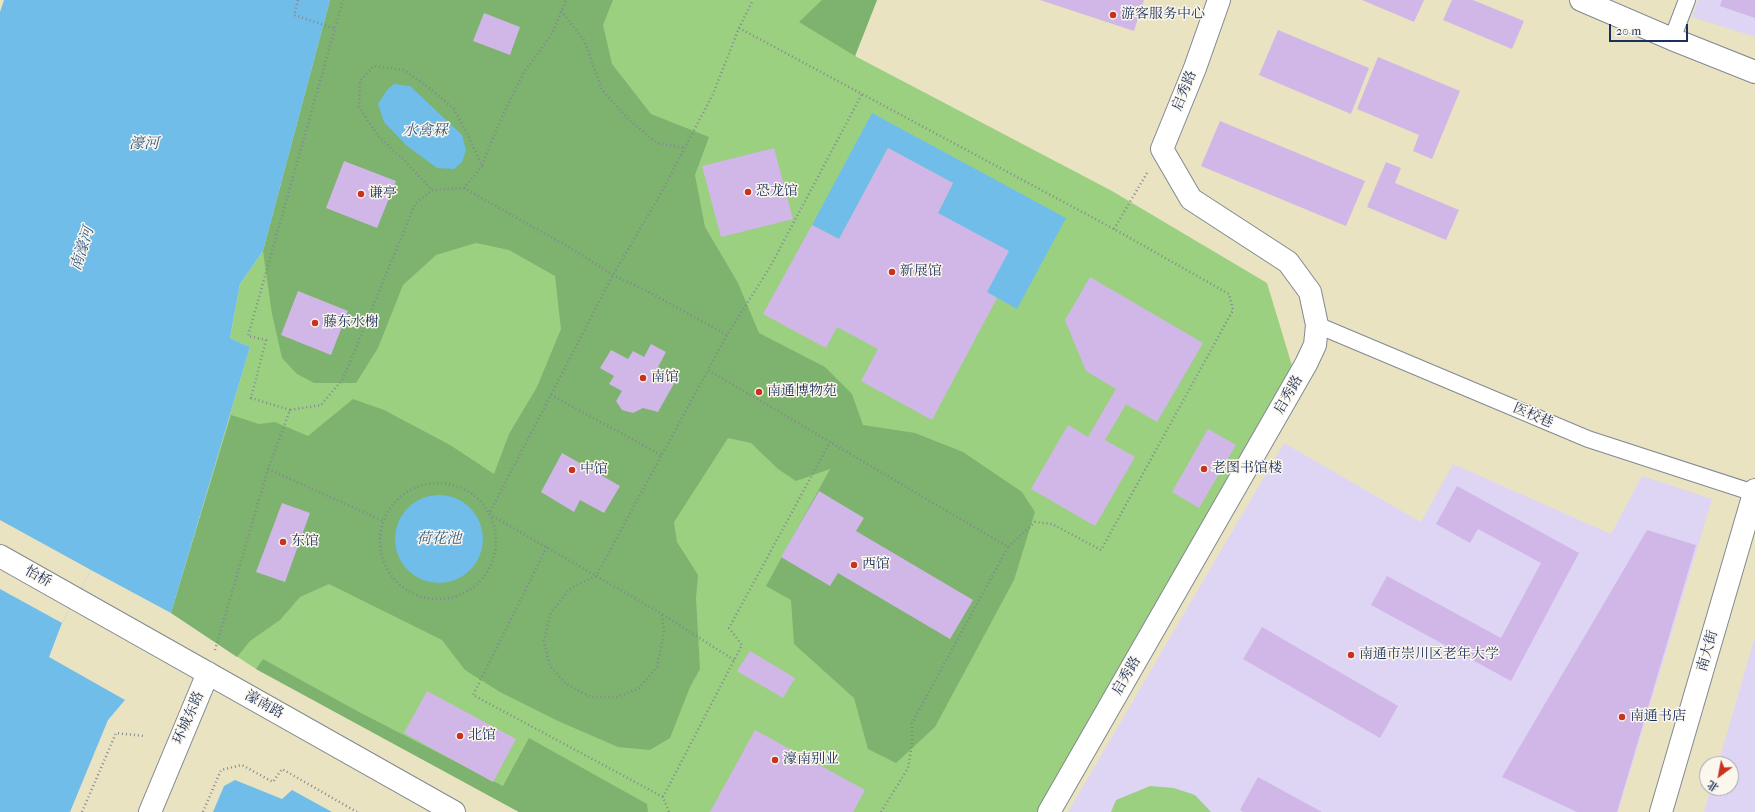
<!DOCTYPE html>
<meta charset="utf-8">
<style>
body{margin:0}
#map{position:relative;width:1755px;height:812px;overflow:hidden;background:#e9e3c2;font-family:"IM FELL French Canon","Noto Serif SC",serif}
canvas{display:block}
.north{position:absolute;left:1699px;top:756px;width:40px;height:40px;box-sizing:border-box;background:#fbf7ec;border:1px solid #a1a7b3;border-radius:50%;rotate:212deg;font-size:11px;font-weight:700;line-height:16px;text-align:center;color:#1b2f5e}
.north::after{content:'';display:block;margin:auto;width:14px;height:18px;background:#c8321e;clip-path:polygon(50% 0,100% 100%,50% 72%,0 100%)}
.scale{position:absolute;left:1609px;top:24px;width:79px;height:18px;box-sizing:border-box;border:2px solid #1b2f5e;border-top:0;padding-left:5px;font-size:12px;line-height:14px;white-space:nowrap;color:#1b2f5e;-webkit-text-stroke:3px #fbf7ec;paint-order:stroke}
</style>
<div id="map">
<canvas width="1755" height="812"></canvas>
<div class="north">北</div>
<div class="scale">20 m</div>
</div>
<script>
const context = document.querySelector('canvas').getContext('2d');
context.lineJoin = 'round';
function fill(path, color) {
  context.fillStyle = color;
  context.fill(path, 'evenodd');
}
function toPath(rows) {
  const path = new Path2D();
  for (const r of rows) {
    if (r.length === 3) {
      path.moveTo(r[0] + r[2], r[1]);
      path.arc(r[0], r[1], r[2], 0, 2 * Math.PI);
      continue;
    }
    path.moveTo(r[0], r[1]);
    for (let i = 2; i < r.length; i += 2) path.lineTo(r[i], r[i + 1]);
  }
  return path;
}
function strokePath(path, color, width, dash) {
  context.strokeStyle = color;
  context.lineWidth = width;
  context.lineCap = dash ? 'butt' : 'round';
  context.setLineDash(dash || []);
  context.stroke(path);
}
function write(font, color, halo, rows, align = 'center') {
  context.font = font + ' "IM FELL French Canon","Noto Serif SC",serif';
  context.lineWidth = 3;
  context.setLineDash([]);
  context.textBaseline = 'middle';
  context.strokeStyle = halo;
  context.fillStyle = color;
  for (const [text, x, y, turn = 0] of rows) {
    context.save();
    context.translate(x, y);
    context.rotate((+turn || 0) * Math.PI / 180);
    context.textAlign = isNaN(turn) ? turn : align;
    if (halo) context.strokeText(text, 0, 0);
    context.fillText(text, 0, 0);
    context.restore();
  }
}
const built = toPath([
 [1698,0,1755,0,1755,37,1692,17],
 [1284,443,1421,522,1453,464,1611,534,1642,476,1712,499,1618,812,1068,812],
 [1755,637,1755,812,1704,812,1711,788,1731,788,1731,764,1718,764]
]);
const green = toPath([
 [330,0,877,0,855,56,1112,191,1267,283,1293,369,1218,502,1038,812,519,812,256,669,171,613,250,347,230,338,240,284,263,251],
 [1150,786,1174,788,1195,795,1211,812,1111,812,1116,800]
]);
const forest = toPath([
 [330,0,613,0,603,25,612,64,651,114,709,137,695,175,705,227,738,283,759,333,825,367,852,394,863,425,915,433,963,452,1022,492,1035,512,1014,580,935,727,896,763,868,749,854,698,794,644,791,600,766,586,830,469,796,481,778,469,751,443,728,438,674,522,677,542,698,575,696,598,700,669,690,687,670,738,650,750,618,747,558,721,500,692,465,670,442,640,329,584,300,597,280,620,250,641,237,657,171,613,231,415,259,424,275,422,308,436,353,399,384,410,450,445,494,474,509,434,537,387,561,329,555,276,509,250,476,243,436,255,403,285,378,348,356,383,314,383,297,374,282,358,272,314,263,251],
 [822,0,877,0,855,56,799,22],
 [263,659,357,711,503,786,529,738,647,804,648,812,519,812,256,669]
]);
const water = toPath([
 [4,0,330,0,263,251,240,284,230,338,250,347,171,613,91,570,62,623,49,657,125,700,108,720,70,812,0,812,0,12],
 [394,84,410,86,462,135,466,150,462,162,454,169,437,168,407,146,384,122,378,104,387,90],
 [872,113,1066,218,1017,309,987,292,938,213,953,183,888,148,839,239,812,225],
 [439,539,44],
 [235,780,282,799,292,790,332,812,213,812,224,786]
]);
const pier = toPath([
 [0,520,91,570,62,623,0,589]
]);
const building = toPath([
 [1040,0,1144,0,1134,31],
 [1362,0,1424,0,1414,22],
 [1452,0,1473,0,1524,21,1512,49,1443,20],
 [1722,0,1755,0,1755,18,1720,6],
 [484,13,520,27,510,55,473,41],
 [1278,30,1369,68,1351,114,1259,75],
 [1378,57,1460,91,1432,159,1413,151,1419,135,1357,109],
 [1220,121,1365,181,1346,226,1201,166],
 [774,148,793,219,721,237,702,166],
 [888,148,953,183,938,213,1009,251,987,292,997,298,932,420,861,381,878,349,837,327,826,348,763,314,812,225,839,239],
 [344,161,396,181,377,228,326,208],
 [1386,162,1401,168,1395,183,1459,210,1446,240,1367,207],
 [1090,277,1203,343,1157,422,1126,404,1105,440,1135,457,1095,526,1031,489,1068,425,1088,437,1116,389,1086,371,1065,320],
 [298,291,348,311,331,355,281,335],
 [651,344,666,352,657,369,676,380,658,412,643,408,633,413,622,410,616,401,622,391,609,384,614,376,600,368,611,350,628,359,633,351,644,357],
 [1208,429,1236,445,1199,508,1172,492],
 [562,453,620,486,604,513,580,500,574,512,541,492],
 [1457,486,1579,553,1511,681,1371,605,1387,576,1501,638,1541,563,1478,529,1470,543,1436,524],
 [819,491,864,518,856,531,973,600,950,639,838,573,830,586,781,557],
 [282,503,310,513,285,582,256,572],
 [1647,530,1696,545,1617,812,1577,812,1502,777],
 [1262,627,1398,706,1380,738,1243,659],
 [750,651,795,678,783,698,737,671],
 [427,691,516,739,493,782,404,733],
 [755,730,865,790,853,812,710,812],
 [1258,777,1322,812,1243,812,1240,810]
]);
const path = toPath([
 [298,0,294,15,336,29],
 [561,11,584,40,602,90,629,120,657,143,685,148],
 [739,28,862,94,1114,229,1229,294,1233,310,1101,550,1052,524,1035,522,1008,547,708,370,727,335,770,267,862,94],
 [482,165,501,119,524,72,552,34,566,0],
 [464,188,572,249,613,275,645,290,727,335],
 [1114,229,1147,173],
 [551,395,661,455],
 [290,410,251,398,266,340,248,336,343,0],
 [268,469,383,521],
 [438,541,58],
 [547,547,473,695,663,797,669,812],
 [662,615,664,632,657,667,638,689,617,697,591,697,566,684,550,666,544,641,551,612,571,588,596,576,708,370],
 [215,650,268,469,290,410,321,405,343,379,415,204,432,190,464,188,482,166,468,135,454,109,428,87,404,70,374,66,360,81,359,107,378,136,405,161,432,190],
 [734,660,662,614,489,514,613,275,661,193,713,94,739,28,753,0],
 [663,797,742,645,729,628,830,442],
 [82,812,116,733,144,736],
 [203,812,221,770,242,765,273,782,282,769,357,812],
 [881,812,908,768,912,744,912,723,1008,547]
]);
const service = toPath([
 [1672,39,1687,0],
 [1317,325,1588,439,1754,493]
]);
const minor = toPath([
 [1049,812,1306,364,1315,345,1317,325,1310,292,1288,262,1191,199,1162,149,1195,68,1219,0]
]);
const tertiary = toPath([
 [1581,0,1672,39,1755,72],
 [0,556,454,812],
 [150,812,208,673]
]);
const secondary = toPath([
 [1661,812,1755,490]
]);
const markers = [
 [1113,15,4,"#c8321e"],
 [748,192,4,"#c8321e"],
 [361,194,4,"#c8321e"],
 [892,272,4,"#c8321e"],
 [315,323,4,"#c8321e"],
 [643,378,4,"#c8321e"],
 [759,392,4,"#c8321e"],
 [1204,469,4,"#c8321e"],
 [572,470,4,"#c8321e"],
 [283,542,4,"#c8321e"],
 [854,565,4,"#c8321e"],
 [1351,655,4,"#c8321e"],
 [1622,717,4,"#c8321e"],
 [460,736,4,"#c8321e"],
 [775,760,4,"#c8321e"]
];
const poiNames = [
 ["游客服务中心",1121,15],
 ["恐龙馆",756,192],
 ["谦亭",369,194],
 ["新展馆",900,272],
 ["藤东水榭",323,323],
 ["南馆",651,378],
 ["南通博物苑",767,392],
 ["老图书馆楼",1212,469],
 ["中馆",580,470],
 ["东馆",291,542],
 ["西馆",862,565],
 ["南通市崇川区老年大学",1359,655],
 ["南通书店",1630,717],
 ["北馆",468,736],
 ["濠南别业",783,760]
];
const streetNames = [
 ["启秀路",1185,91,-68],
 ["启秀路",1289,395,-60],
 ["医校巷",1533,416,23],
 ["怡桥",38,577,29],
 ["南大街",1708,651,-74],
 ["启秀路",1127,676,-60],
 ["濠南路",264,705,29],
 ["环城东路",189,718,-66]
];
const waterNames = [
 ["水禽罧",425,131],
 ["濠河",144,144],
 ["南濠河",83,249,-72],
 ["荷花池",439,539]
];
fill(built, '#ded5f5');
fill(green, '#9cd081');
fill(forest, '#7db26f');
fill(water, '#70bdea');
fill(pier, '#e9e3c2');
fill(building, '#d1b7e7');
strokePath(service, '#828990', 18);
strokePath(minor, '#828990', 24);
strokePath(tertiary, '#828990', 24);
strokePath(secondary, '#828990', 24);
strokePath(path, '#828990', 2.5, [1, 3]);
strokePath(service, '#fff', 16);
strokePath(minor, '#fff', 22);
strokePath(tertiary, '#fff', 22);
strokePath(secondary, '#fff', 22);
for (const [x, y, r, color] of markers) {
  const dot = new Path2D();
  dot.arc(x, y, r, 0, 2 * Math.PI);
  context.fillStyle = color;
  context.fill(dot);
  strokePath(dot, '#fbf7ec', 1.5);
}
write('14px', '#1b2f5e', '#fbf7ec', poiNames, 'left');
write('14px', '#1b2f5e', '#fbf7ec', streetNames);
write('italic 15px', '#355a88', '#fbf7ec', waterNames);
</script>
